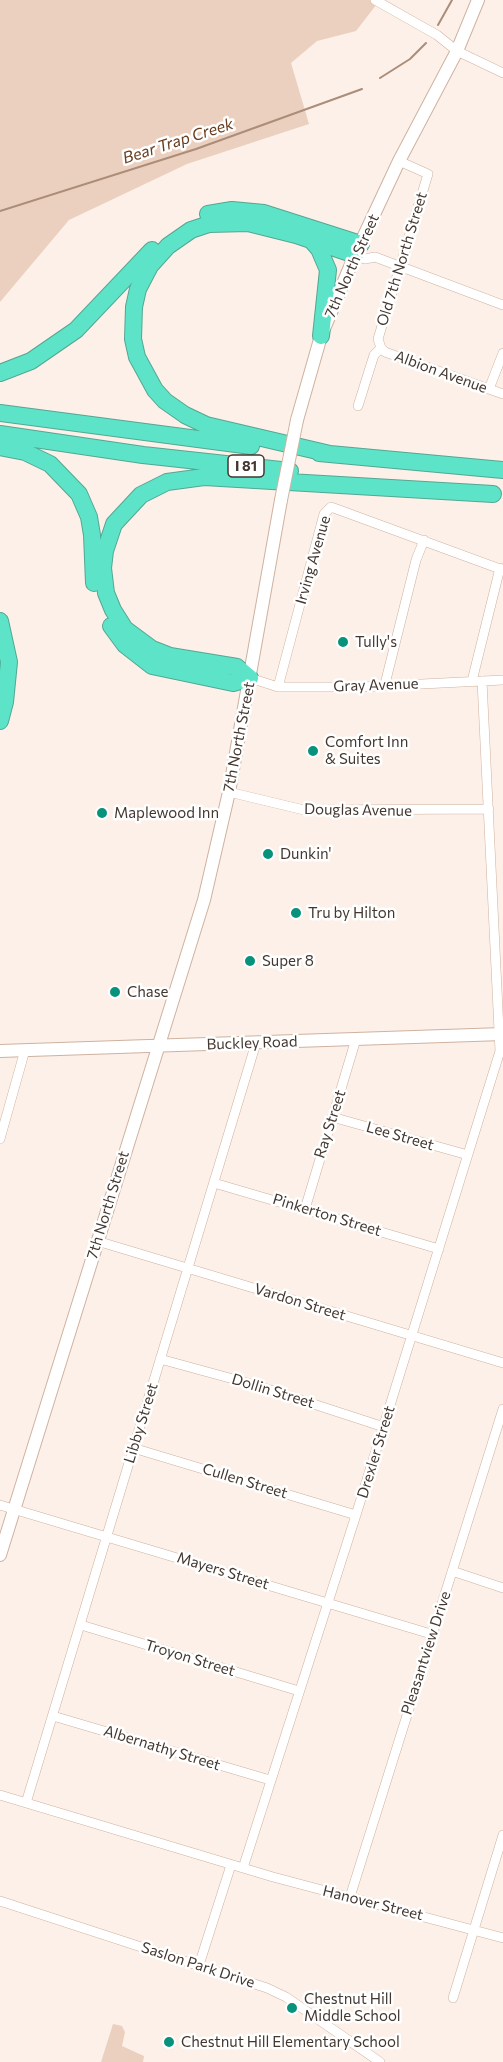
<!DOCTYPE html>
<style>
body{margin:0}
canvas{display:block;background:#fcf0e8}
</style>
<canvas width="503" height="2062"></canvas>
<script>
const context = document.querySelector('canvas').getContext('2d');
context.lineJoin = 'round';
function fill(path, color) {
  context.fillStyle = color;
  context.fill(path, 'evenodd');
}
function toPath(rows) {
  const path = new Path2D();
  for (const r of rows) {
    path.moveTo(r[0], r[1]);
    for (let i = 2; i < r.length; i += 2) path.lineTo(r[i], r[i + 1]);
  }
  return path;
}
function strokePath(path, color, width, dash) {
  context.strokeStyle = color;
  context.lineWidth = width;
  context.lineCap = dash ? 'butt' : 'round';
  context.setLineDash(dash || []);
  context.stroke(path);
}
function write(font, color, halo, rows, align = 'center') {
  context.font = font + ' Commissioner,sans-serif';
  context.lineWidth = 5;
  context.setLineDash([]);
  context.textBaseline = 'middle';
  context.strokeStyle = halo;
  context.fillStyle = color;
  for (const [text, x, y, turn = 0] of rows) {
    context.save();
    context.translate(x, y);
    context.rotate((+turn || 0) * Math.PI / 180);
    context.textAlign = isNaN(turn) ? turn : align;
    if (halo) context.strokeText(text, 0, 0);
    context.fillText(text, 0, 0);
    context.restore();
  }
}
const green = toPath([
 [0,0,380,0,356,31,317,41,291,63,309,124,187,164,69,220,0,302],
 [113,2024,122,2026,125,2032,122,2046,144,2056,143,2062,101,2062]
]);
const stream = toPath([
 [438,25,452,0],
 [380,78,410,59,426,43],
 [0,211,196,149,362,89]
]);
const street = toPath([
 [375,0,437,35,457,51,503,73],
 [355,255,365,259,375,257,503,305],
 [381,348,378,339,428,174,399,161],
 [381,348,385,352,503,394],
 [489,389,503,353],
 [358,406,374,355,381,348],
 [250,678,278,687,361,687,503,680],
 [472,681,500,568],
 [385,684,416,560,424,540],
 [278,687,324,514,331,507,503,570],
 [229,792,304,810,489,809],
 [332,1117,468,1155],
 [0,1139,25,1050],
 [214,1183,439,1249],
 [305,1209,356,1039],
 [97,1241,503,1363],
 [160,1359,255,1385,384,1427],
 [133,1448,356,1515],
 [0,1505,431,1634],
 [452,1571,503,1588],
 [81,1625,299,1691],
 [53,1716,270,1780],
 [0,1795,273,1877,503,1938],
 [26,1803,256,1043],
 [243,1868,356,1515,500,1051,482,681],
 [350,1897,503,1409],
 [0,1901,267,1988,286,1997,380,2062],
 [199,1965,231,1865],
 [453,1998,503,1835]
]);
const secondary = toPath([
 [297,420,321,336,355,255,399,161,457,51,478,0],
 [0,1051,503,1034],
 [0,1555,204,900,229,792,281,500]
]);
const highway = toPath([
 [208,214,232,210,264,213,361,244],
 [312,241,319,249,328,270,321,336],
 [0,373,31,361,76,330,152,250],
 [0,413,251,446],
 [0,434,143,455,290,471],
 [0,447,25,452,50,464,79,494,89,517,92,535,94,583],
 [319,453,503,470],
 [330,454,206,425,185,415,165,401,155,390,137,357,133,339,134,307,138,289,150,266,168,246,191,230,209,224,248,223,296,235,355,255],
 [0,621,9,662,5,702,0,721],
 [111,626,125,645,152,666,233,683,250,678],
 [250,678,237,667,170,656,152,649,125,629,113,610,106,593,103,568,105,551,114,524,141,495,167,482,204,477,493,494]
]);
const secondaryBridge = toPath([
 [281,500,297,420]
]);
const markers = [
 [343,642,6,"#07927c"],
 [313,751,6,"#07927c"],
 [102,813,6,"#07927c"],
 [268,854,6,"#07927c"],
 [296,913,6,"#07927c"],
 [250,961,6,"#07927c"],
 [115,992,6,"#07927c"],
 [292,2008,6,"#07927c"],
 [169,2042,6,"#07927c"]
];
const shields = [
 [246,466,36]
];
const shieldNames = [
 ["I 81",246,466]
];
const streetNames = [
 ["Old 7th North Street",402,259,-73],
 ["7th North Street",352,266,-66],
 ["Albion Avenue",441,372,20],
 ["Irving Avenue",313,560,-74],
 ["Gray Avenue",376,685,-2],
 ["7th North Street",239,737,-79],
 ["Douglas Avenue",358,810,1],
 ["Buckley Road",252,1043,-2],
 ["Ray Street",330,1124,-72],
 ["Lee Street",400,1136,16],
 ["7th North Street",108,1205,-73],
 ["Pinkerton Street",327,1215,17],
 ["Vardon Street",300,1302,17],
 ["Dollin Street",273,1391,17],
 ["Libby Street",141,1423,-73],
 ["Drexler Street",376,1452,-73],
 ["Cullen Street",245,1481,17],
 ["Mayers Street",223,1571,17],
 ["Pleasantview Drive",426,1653,-72],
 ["Troyon Street",190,1658,17],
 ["Albernathy Street",162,1748,17],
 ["Hanover Street",373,1903,14],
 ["Saslon Park Drive",198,1965,18]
];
const poiNames = [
 ["Tully's",355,642],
 ["Comfort Inn",325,742],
 ["& Suites",325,759],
 ["Maplewood Inn",114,813],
 ["Dunkin'",280,854],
 ["Tru by Hilton",308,913],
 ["Super 8",262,961],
 ["Chase",127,992],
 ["Chestnut Hill",304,1999],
 ["Middle School",304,2016],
 ["Chestnut Hill Elementary School",181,2042]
];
const waterNames = [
 ["Bear Trap Creek",178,141,-18]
];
fill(green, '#ebd0bf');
strokePath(stream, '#ab8d79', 2);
strokePath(street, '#cfb2a0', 10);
strokePath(secondary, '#cfb2a0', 14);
strokePath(highway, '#54a793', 18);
strokePath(street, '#fff', 9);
strokePath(secondary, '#fff', 12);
strokePath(highway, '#5de4c8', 16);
strokePath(secondaryBridge, '#cfb2a0', 14, []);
strokePath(secondaryBridge, '#fff', 12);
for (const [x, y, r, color] of markers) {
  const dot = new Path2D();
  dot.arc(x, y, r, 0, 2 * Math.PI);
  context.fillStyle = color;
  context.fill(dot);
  strokePath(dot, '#fff', 2);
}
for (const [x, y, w] of shields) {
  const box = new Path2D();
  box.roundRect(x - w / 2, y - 11, w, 22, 4.5);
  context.fillStyle = '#fff';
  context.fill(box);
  strokePath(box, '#433730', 1.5);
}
write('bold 14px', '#433730', null, shieldNames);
write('15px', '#433730', '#fff', streetNames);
write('15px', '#433730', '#fff', poiNames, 'left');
write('italic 16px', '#693c1d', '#fff', waterNames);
</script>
